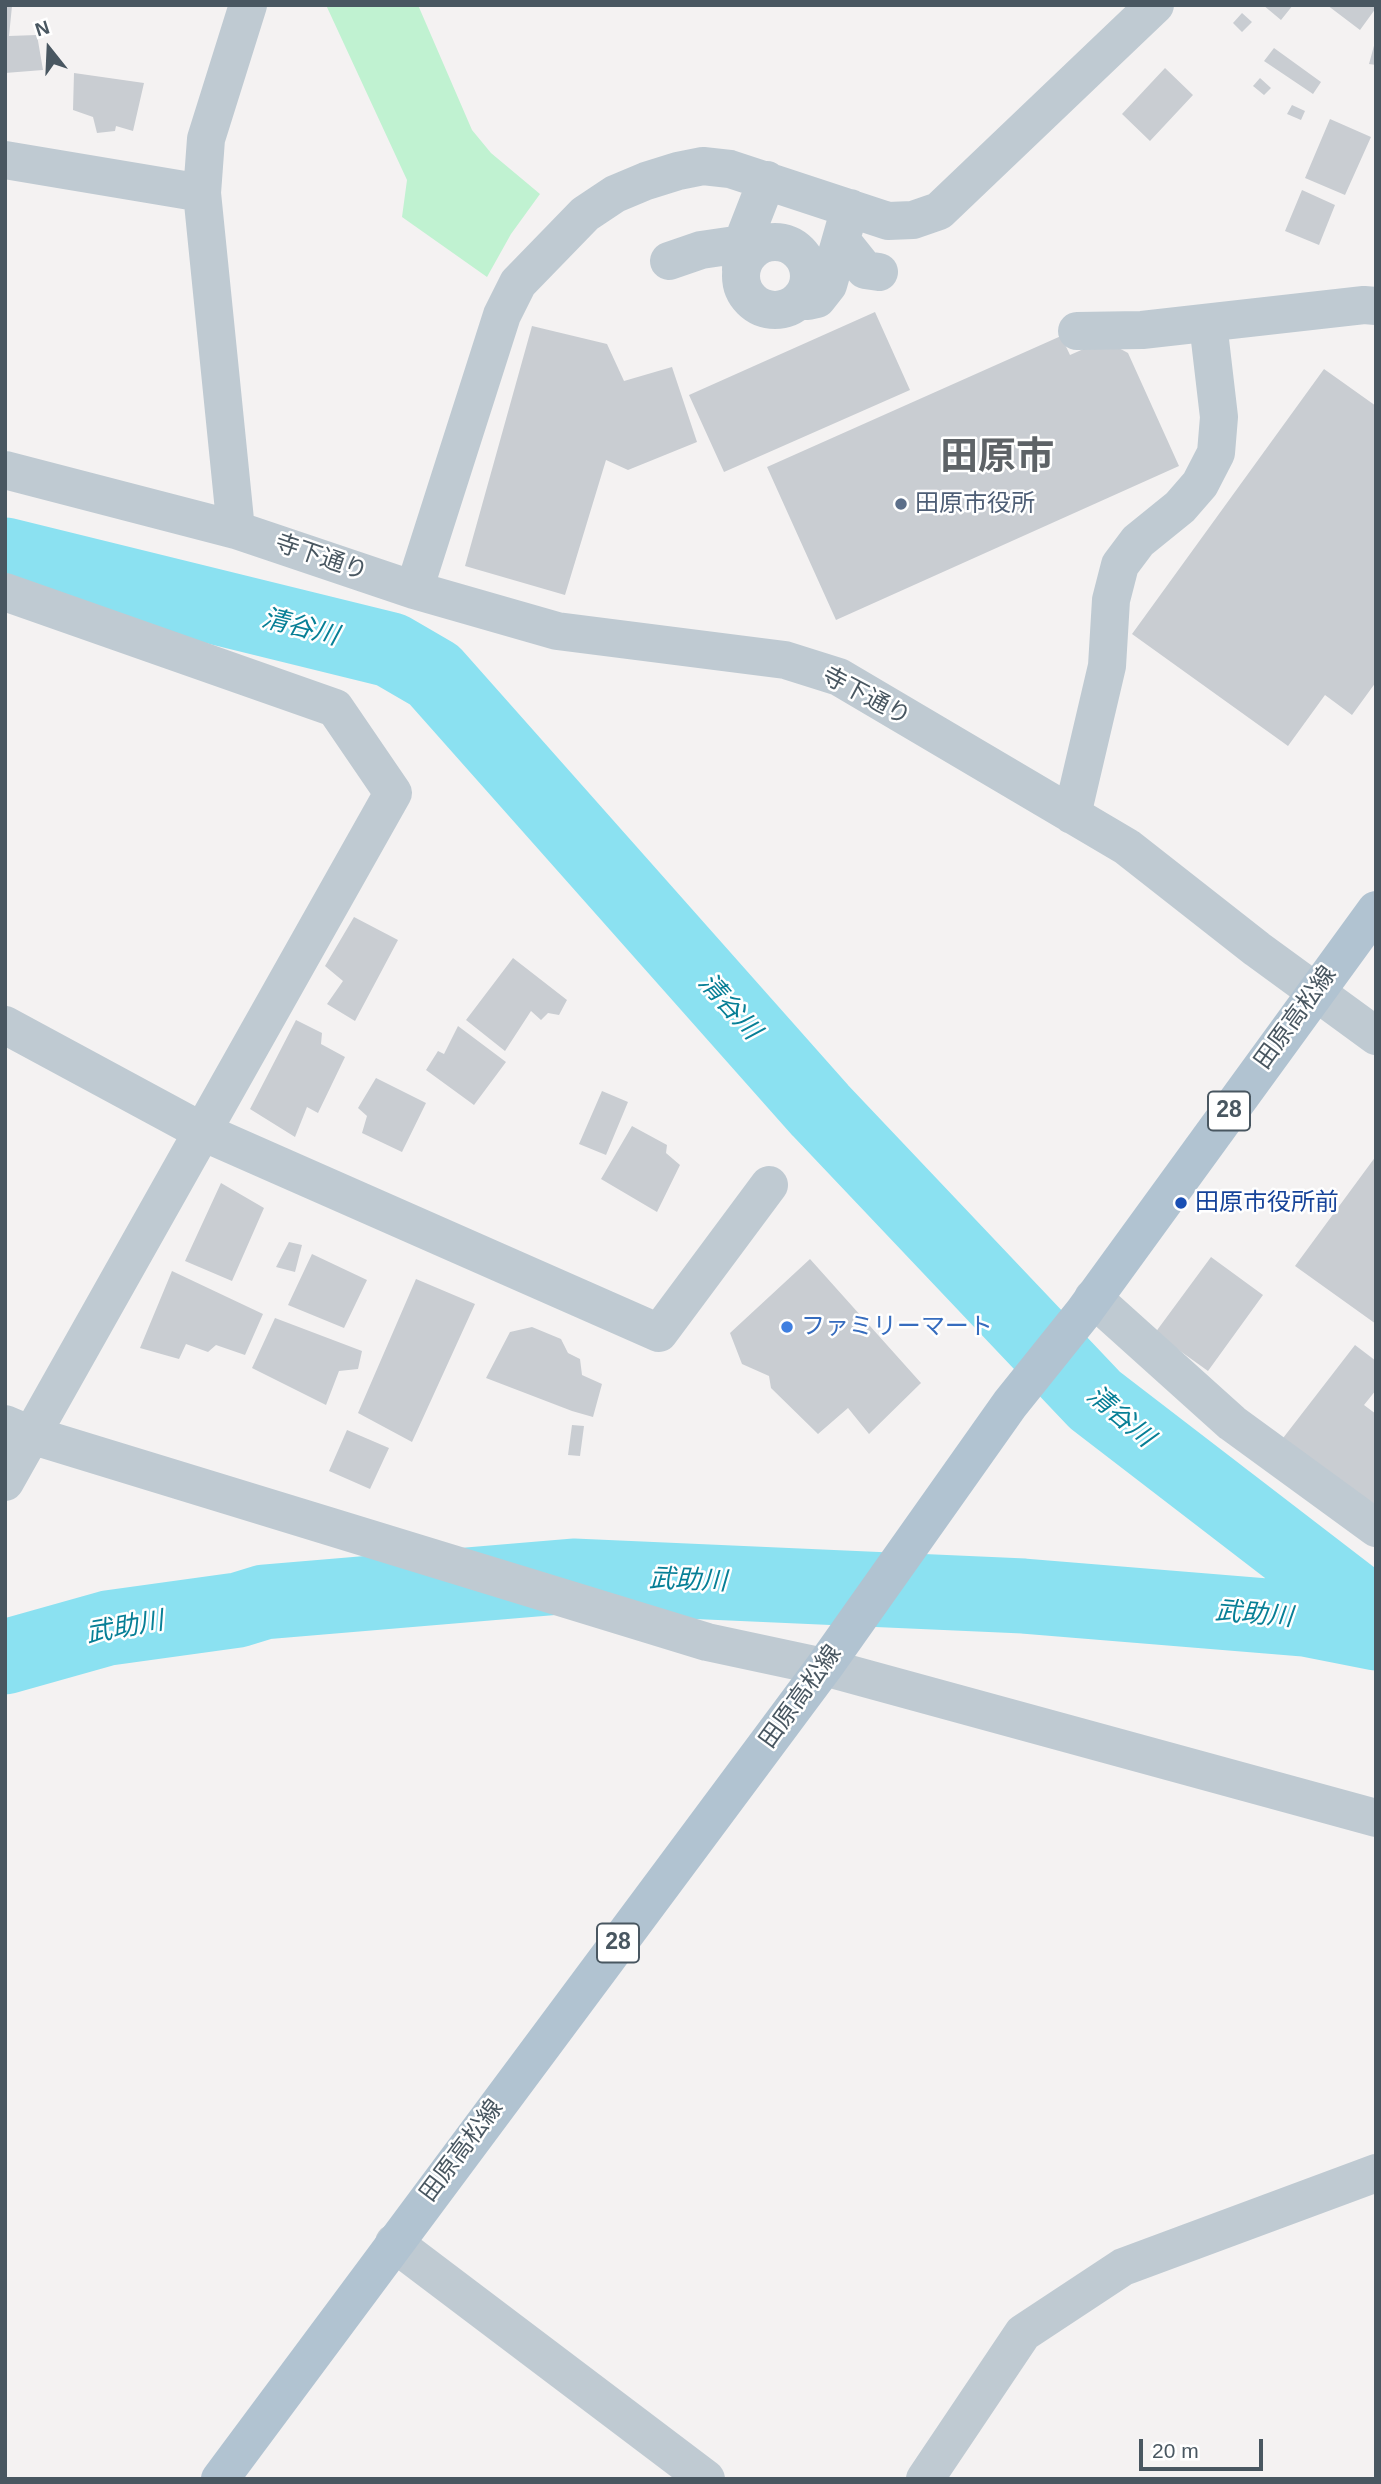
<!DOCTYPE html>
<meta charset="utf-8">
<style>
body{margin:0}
#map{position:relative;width:1381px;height:2484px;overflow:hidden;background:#f4f2f2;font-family:Arial,sans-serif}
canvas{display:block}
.frame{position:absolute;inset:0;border:7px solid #495761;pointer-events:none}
.north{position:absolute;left:14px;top:14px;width:70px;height:70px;-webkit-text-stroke:5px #fff;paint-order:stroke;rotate:342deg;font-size:19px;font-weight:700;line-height:28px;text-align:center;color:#495761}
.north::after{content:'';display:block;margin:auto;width:24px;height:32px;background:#495761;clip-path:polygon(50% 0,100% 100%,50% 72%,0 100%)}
.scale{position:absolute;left:1139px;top:2439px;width:124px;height:32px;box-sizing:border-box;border:4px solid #495761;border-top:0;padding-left:9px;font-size:21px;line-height:24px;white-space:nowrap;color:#495761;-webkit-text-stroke:5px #fff;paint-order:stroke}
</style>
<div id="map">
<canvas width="1381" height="2484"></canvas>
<div class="frame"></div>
<div class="north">N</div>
<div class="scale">20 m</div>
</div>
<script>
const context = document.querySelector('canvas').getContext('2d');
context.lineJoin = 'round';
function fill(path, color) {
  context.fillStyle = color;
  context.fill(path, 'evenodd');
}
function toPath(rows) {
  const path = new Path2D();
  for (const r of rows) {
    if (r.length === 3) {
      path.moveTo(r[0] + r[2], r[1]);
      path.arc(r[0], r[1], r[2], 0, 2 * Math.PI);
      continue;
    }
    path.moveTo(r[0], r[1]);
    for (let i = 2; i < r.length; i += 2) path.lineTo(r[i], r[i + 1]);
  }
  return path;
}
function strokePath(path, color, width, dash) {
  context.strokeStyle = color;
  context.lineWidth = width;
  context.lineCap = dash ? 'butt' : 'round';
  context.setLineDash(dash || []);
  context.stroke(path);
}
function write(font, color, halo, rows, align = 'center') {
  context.font = font + ' Arial,"Noto Sans JP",sans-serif';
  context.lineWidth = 5;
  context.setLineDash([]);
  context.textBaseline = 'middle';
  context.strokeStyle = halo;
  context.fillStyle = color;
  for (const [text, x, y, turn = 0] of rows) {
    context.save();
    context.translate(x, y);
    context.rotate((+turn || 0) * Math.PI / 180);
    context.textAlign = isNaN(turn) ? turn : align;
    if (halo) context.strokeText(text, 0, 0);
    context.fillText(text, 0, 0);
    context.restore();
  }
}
const green = toPath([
 [326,5,418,5,472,130,491,153,540,194,511,234,487,277,402,217,407,180]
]);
const river = toPath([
 [5,555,391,650,434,675,820,1110,1095,1400,1376,1616],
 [5,1657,108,1628,238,1610,264,1602,573,1576,1024,1596,1305,1619,1376,1633]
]);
const building = toPath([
 [1263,5,1293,5,1281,20],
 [1327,5,1376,5,1376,8,1360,30],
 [12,6,9,36,37,35,43,70,5,73,5,7],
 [1242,13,1252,22,1242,32,1233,23],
 [1375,42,1376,42,1376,65,1369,64],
 [1274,48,1321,82,1313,94,1264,61],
 [1165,68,1193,95,1150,141,1122,114],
 [74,73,144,83,133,131,116,126,115,131,97,133,93,117,73,110],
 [1260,78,1271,88,1264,95,1253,86],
 [1292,105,1305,111,1301,120,1287,114],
 [1330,119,1371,137,1345,195,1305,178],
 [1302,190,1335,205,1319,245,1285,231],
 [875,312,910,390,724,472,689,395],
 [532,326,607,344,624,381,672,367,697,442,628,470,606,460,565,595,465,566],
 [1061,336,1070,355,1104,340,1128,353,1179,466,836,620,767,467],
 [1324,369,1376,406,1376,682,1352,715,1325,695,1288,746,1132,634],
 [354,917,398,940,355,1021,327,1004,343,981,325,966],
 [513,958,567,1000,559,1015,548,1013,541,1020,531,1011,505,1051,466,1020],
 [296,1020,322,1033,321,1044,345,1057,318,1113,307,1107,295,1137,250,1109],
 [458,1026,506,1062,474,1105,426,1070,438,1051,444,1054],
 [376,1078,426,1103,402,1152,362,1133,367,1116,358,1108],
 [602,1091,628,1102,606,1155,579,1144],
 [632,1126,667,1145,666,1153,680,1165,657,1212,601,1179],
 [1376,1156,1376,1324,1295,1266],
 [221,1183,264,1208,232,1281,185,1261],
 [289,1242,302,1245,295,1272,276,1267],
 [312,1254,367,1280,344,1328,288,1305],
 [1211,1257,1263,1295,1208,1371,1155,1333],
 [810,1259,921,1383,869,1434,848,1408,818,1434,771,1388,769,1376,742,1364,730,1333],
 [172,1271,263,1314,245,1355,216,1345,208,1352,186,1344,179,1359,140,1348],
 [416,1279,475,1304,412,1442,358,1413],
 [275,1318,362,1351,358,1369,339,1371,326,1405,252,1368],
 [532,1327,561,1339,568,1353,580,1359,582,1375,602,1384,593,1417,572,1411,486,1378,510,1332],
 [1355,1345,1376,1361,1376,1390,1364,1405,1376,1414,1376,1505,1280,1442],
 [572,1425,584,1426,580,1456,568,1455],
 [347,1430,389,1448,370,1489,329,1471]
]);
const minor = toPath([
 [5,160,202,193],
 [841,240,865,270,879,272],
 [775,276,34],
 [669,261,701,250,742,244],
 [741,270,742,244,767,180],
 [808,301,817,299,828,285,850,208],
 [1077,331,1142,330,1364,305,1376,306],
 [5,470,236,530,414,590,557,631,785,660,839,677,1127,847,1257,949,1376,1036],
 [236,530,202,193,206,139,248,5],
 [414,590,502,315,518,283,585,214,615,194,646,181,678,171,703,166,730,169,888,221,913,220,939,211,1155,5],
 [5,592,335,708,393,793,5,1482],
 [1072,815,1107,666,1111,600,1120,565,1138,541,1180,507,1200,484,1216,453,1219,417,1208,323],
 [5,1025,203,1132,659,1333,769,1185],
 [1093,1298,1232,1423,1376,1528],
 [5,1424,31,1435,707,1642,824,1667,1376,1818],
 [394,2243,706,2479],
 [925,2479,1023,2333,1123,2267,1376,2173]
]);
const major = toPath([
 [220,2479,824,1667,1010,1404,1083,1313,1376,910]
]);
const markers = [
 [901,504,7,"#5c6f8a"],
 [1181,1203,7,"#1a4fb4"],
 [787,1327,7,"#3f7fe0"]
];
const shields = [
 [1229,1111,42],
 [618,1943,42]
];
const shieldNames = [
 ["28",1229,1111],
 ["28",618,1943]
];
const serviceNames = [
 ["田原市役所",915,504]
];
const streetNames = [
 ["寺下通り",321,558,19],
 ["寺下通り",866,697,28],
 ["田原高松線",1296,1018,-54],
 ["田原高松線",801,1697,-54],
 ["田原高松線",462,2151,-53]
];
const transitNames = [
 ["田原市役所前",1195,1203]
];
const shopNames = [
 ["ファミリーマート",801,1327]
];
const waterNames = [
 ["清谷川",300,628,14],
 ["清谷川",729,1007,48],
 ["清谷川",1120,1417,40],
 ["武助川",688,1581,2],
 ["武助川",1254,1615,5],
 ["武助川",125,1628,-10]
];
const townNames = [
 ["田原市",997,459]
];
fill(green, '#c0f2d1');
strokePath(river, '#8be1f1', 75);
fill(building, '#c9cdd2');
strokePath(minor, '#bfcad2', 38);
strokePath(major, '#b1c3d1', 38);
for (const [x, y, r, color] of markers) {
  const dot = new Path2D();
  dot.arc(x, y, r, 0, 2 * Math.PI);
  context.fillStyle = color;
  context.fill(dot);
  strokePath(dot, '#fff', 2.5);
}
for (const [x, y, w] of shields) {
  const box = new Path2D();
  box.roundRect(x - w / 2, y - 19.5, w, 39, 5);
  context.fillStyle = '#fff';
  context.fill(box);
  strokePath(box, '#495761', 2);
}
write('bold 23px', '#495761', null, shieldNames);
write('24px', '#4e5e75', '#fff', serviceNames, 'left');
write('24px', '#495761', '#fff', streetNames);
write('24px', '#164399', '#fff', transitNames, 'left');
write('24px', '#366cbe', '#fff', shopNames, 'left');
write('italic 26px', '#077f96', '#fff', waterNames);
write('bold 38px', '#5e6367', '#fff', townNames);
</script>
